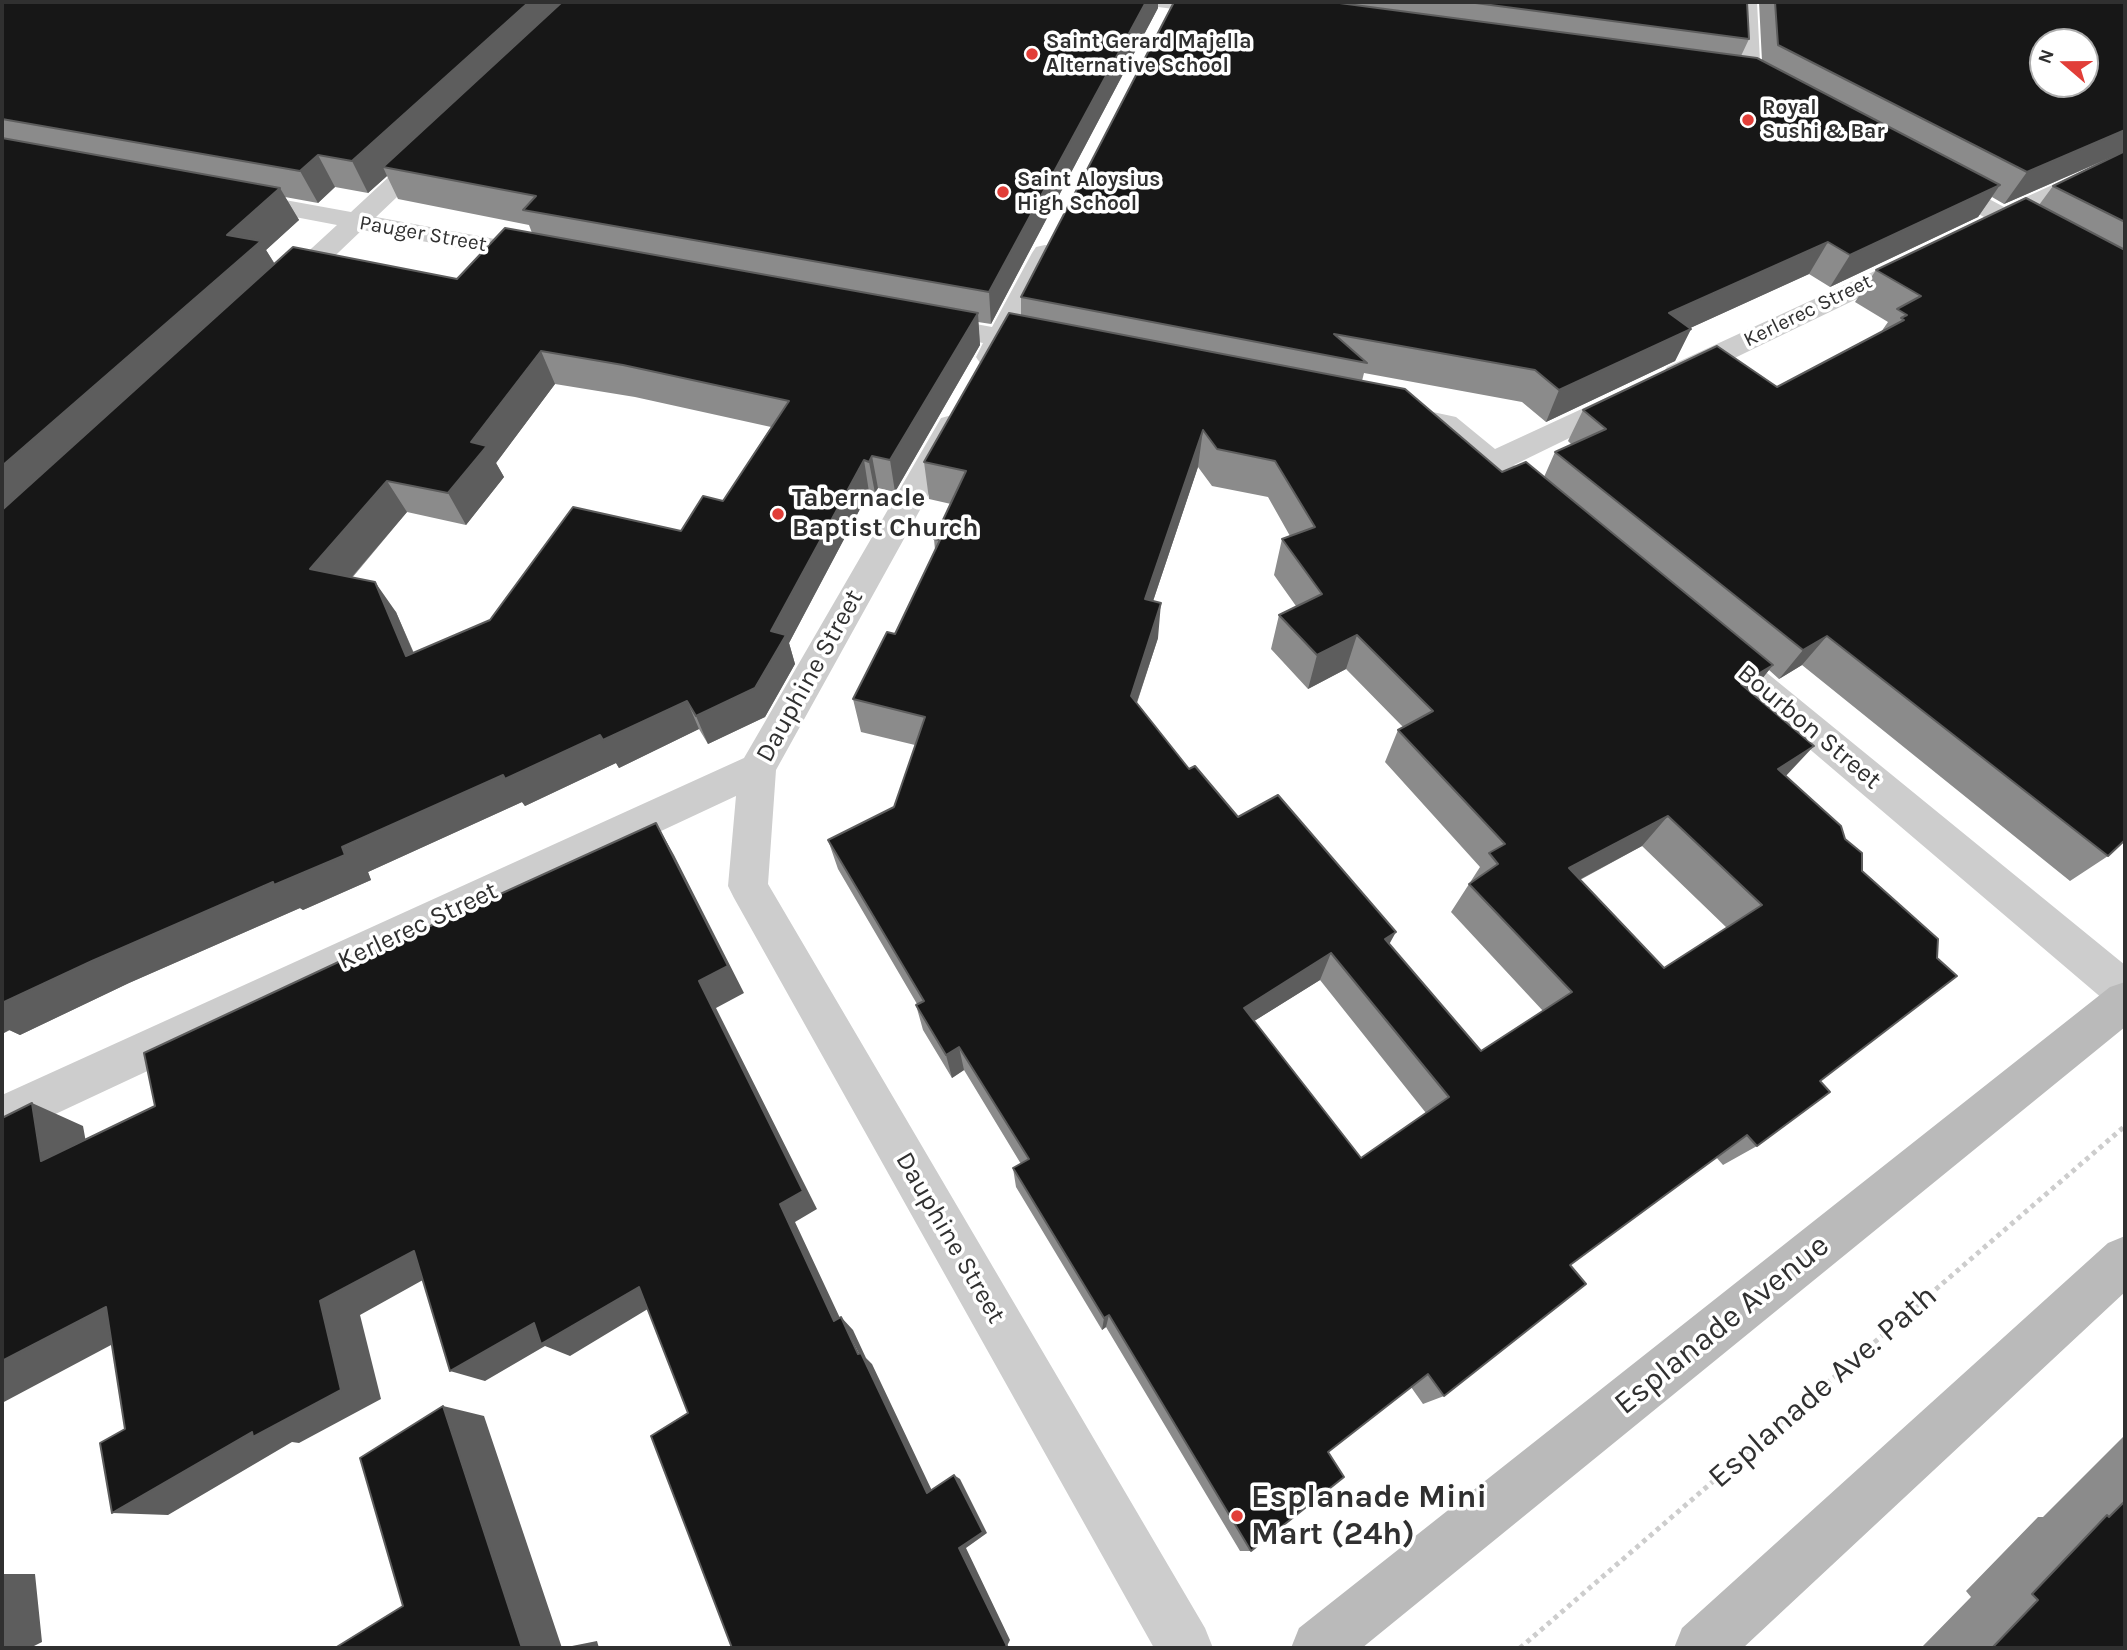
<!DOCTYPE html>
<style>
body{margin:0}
#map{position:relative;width:2127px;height:1650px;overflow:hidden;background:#fff;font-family:Karla,sans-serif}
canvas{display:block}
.frame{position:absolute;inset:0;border:4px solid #303030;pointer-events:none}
.north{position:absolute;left:2029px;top:28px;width:70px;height:70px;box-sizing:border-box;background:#fff;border:2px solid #acacac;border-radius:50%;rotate:290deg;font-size:19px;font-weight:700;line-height:28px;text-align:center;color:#303030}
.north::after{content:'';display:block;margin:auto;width:24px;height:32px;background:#e13e38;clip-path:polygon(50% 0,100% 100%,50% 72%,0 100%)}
</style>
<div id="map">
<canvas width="2127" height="1650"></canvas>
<div class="frame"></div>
<div class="north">N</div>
</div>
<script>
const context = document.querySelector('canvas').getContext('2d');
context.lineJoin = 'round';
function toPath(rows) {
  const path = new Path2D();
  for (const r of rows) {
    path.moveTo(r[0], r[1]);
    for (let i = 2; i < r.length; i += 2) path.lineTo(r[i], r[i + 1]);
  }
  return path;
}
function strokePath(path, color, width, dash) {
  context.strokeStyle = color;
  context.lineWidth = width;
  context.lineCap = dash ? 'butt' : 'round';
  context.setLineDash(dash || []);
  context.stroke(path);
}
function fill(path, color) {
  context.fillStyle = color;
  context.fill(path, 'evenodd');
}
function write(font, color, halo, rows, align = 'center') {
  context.font = font + ' Karla,sans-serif';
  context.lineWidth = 7;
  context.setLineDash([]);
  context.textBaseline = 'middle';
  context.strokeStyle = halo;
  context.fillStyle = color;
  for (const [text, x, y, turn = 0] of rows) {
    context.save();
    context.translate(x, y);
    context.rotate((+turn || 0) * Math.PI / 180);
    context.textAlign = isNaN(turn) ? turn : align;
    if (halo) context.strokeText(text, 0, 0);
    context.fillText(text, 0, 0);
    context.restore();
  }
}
const path = toPath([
 [1520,1648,2125,1126]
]);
const street = toPath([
 [1155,2,1213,2,1234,5,1237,10,1234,15,1226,16,1166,8,1158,7,1155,2],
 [1735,2,1757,2,1761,81,1757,86,1749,88,1741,86,1737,81,1735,2],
 [430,145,439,147,442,152,439,157,376,217,549,249,553,255,549,261,540,263,362,230,295,294,285,296,275,294,271,288,275,282,337,225,232,205,228,200,232,195,241,192,351,212,421,147,430,145],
 [2125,152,2125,168,2024,217,2125,271,2125,290,2115,288,2003,227,1989,232,1980,230,1976,224,1984,217,1930,187,1926,182,1930,177,1939,174,1948,177,2004,207,2125,152],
 [1045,245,1054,247,1058,253,1018,332,1057,340,1061,346,1057,352,1047,355,1009,348,1000,363,990,366,980,363,976,357,983,343,917,330,913,324,917,318,927,315,992,327,1032,253,1036,247,1045,245],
 [1916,252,1925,254,1929,260,1925,266,1687,381,1677,383,1667,381,1662,374,1667,367,1916,252],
 [1625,389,1635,392,1640,399,1635,406,1514,465,1553,497,1558,505,1553,513,1542,516,1531,513,1436,432,1417,428,1413,421,1417,414,1428,411,1456,417,1495,449,1625,389],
 [952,415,963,418,967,425,776,770,768,884,1205,1628,1213,1648,1154,1648,734,898,728,886,736,796,2,1139,2,1095,744,758,937,425,941,418,952,415],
 [1717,638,1729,642,2125,965,2125,1010,2110,1005,1705,660,1700,651,1705,642,1717,638]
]);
const secondary = toPath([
 [2125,982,2125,1027,1362,1648,1291,1648,1299,1628,2110,987,2125,982],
 [2125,1236,2125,1292,1743,1648,1674,1648,1682,1628,2108,1243,2125,1236]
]);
const wall = toPath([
 [2,2,1158,2,1158,8,991,324,978,322,980,345,895,492,878,488,875,493,869,492,789,643,795,664,765,717,708,744,699,729,619,768,616,763,525,806,522,802,368,872,371,880,303,910,300,908,129,983,20,1035,10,1030,2,1034],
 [387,176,398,199,529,225,532,233,457,279,275,264,266,250,299,220,285,197,318,203,335,187,368,193],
 [555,384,635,397,771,427,723,501,681,531,490,620,414,653,396,612,352,578,407,512,466,525,504,477,496,463],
 [1174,2,1747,2,1749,39,1741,56,1762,61,1759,2,2125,2,2125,840,2108,856,2070,881,1802,665,1779,679,1769,670,1751,692,1785,776,1820,1081,1757,1146,1723,1165,1716,1157,1570,1265,1444,1396,1423,1404,1411,1387,1328,1452,1251,1551,1240,1551,1106,1327,1102,1330,1016,1187,1013,1168,1021,1164,964,1070,952,1078,923,1030,916,1005,917,1004,838,869,828,840,894,807,915,745,861,732,853,699,895,634,935,550,934,539,951,504,929,499,924,462,1021,316,1021,297],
 [2117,155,2053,186,2039,205,1876,270,1855,302,1888,322,1881,332,1777,387,1583,410,1568,441,1572,445,1555,452,1544,477,1502,472,1362,381,1364,373,1522,402,1546,422,1675,361,1691,329,1690,328,1809,274,1830,287,1978,217,1992,197,2004,204],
 [1198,467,1212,486,1268,497,1290,536,1282,539,1274,575,1296,606,1279,615,1271,649,1308,689,1346,669,1403,727,1398,730,1385,762,1480,867,1451,912,1543,1011,1481,1051,1389,944,1238,817,1189,769,1137,703,1158,638,1153,601],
 [1642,846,1727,928,1664,968,1580,880],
 [1320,980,1426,1113,1361,1158,1254,1021],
 [2125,1435,2125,1648,1921,1648,1971,1597,1966,1591,2038,1517,2043,1517]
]);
const shadedWall = toPath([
 [529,2,573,2,383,167,387,176,368,193,352,161],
 [1146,2,1158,2,1158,8,991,324,989,292],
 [2125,130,2125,151,2004,204,2027,172],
 [318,155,335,187,318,203,300,171],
 [2000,185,1978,217,1830,287,1850,255],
 [280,188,299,220,266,250,280,273,2,525,2,466,227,235],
 [1828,242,1809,274,1653,345,1669,313],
 [978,313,980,345,895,492,890,460],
 [1691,329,1675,361,1546,422,1559,390],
 [541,351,555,384,496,463,504,477,466,525,448,493,471,442],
 [1203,430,1198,467,1142,634,1145,599],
 [872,456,878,488,875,493,869,462],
 [864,460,869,492,789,643,795,664,765,717,708,744,696,716,771,631],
 [387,481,407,512,333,599,310,569],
 [375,582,396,612,427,685,406,656],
 [1161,603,1158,638,1128,729,1131,696],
 [1357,635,1346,669,1308,689,1317,655],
 [1827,636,1802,665,1779,679,1803,650],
 [1773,665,1746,699,1741,684],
 [687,701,699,729,619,768,616,763,525,806,522,802,368,872,371,880,303,910,300,908,129,983,20,1035,9,1030,2,1034,2,1003,92,961,503,775],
 [1814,746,1784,778,1778,769],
 [1668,816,1642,846,1547,897,1569,868],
 [656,823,674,855,744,993,716,1008,817,1209,795,1222,847,1333,834,1321,780,1204,699,981],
 [1396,932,1381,959,1385,939],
 [1331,953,1320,980,1235,1033,1244,1008],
 [959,1047,964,1070,952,1078,946,1055],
 [32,1103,83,1126,93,1181,41,1161],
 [414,1251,448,1266,360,1315,381,1399,299,1443,292,1442,168,1515,112,1513,320,1301],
 [639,1287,661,1301,570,1356,545,1346,485,1381,450,1371,534,1323],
 [106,1307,158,1320,2,1403,2,1361],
 [1109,1315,1106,1327,1102,1330,1104,1318],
 [841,1317,853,1330,866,1358,872,1364,935,1497,927,1493],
 [443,1406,484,1416,562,1648,597,1641,599,1648,522,1648],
 [954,1475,960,1479,987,1533,966,1548,1010,1640,1007,1646,959,1548],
 [2,1574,35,1574,42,1642,30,1648,2,1648]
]);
const building = toPath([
 [2,2,529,2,352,161,318,155,300,171,2,119,2,2],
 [562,2,1146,2,989,292,523,210,536,196,383,167,562,2],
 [1174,2,1332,2,1757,58,2000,185,1850,255,1828,242,1669,313,1691,329,1559,390,1535,370,1334,334,1367,363,1021,297,1174,2],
 [1468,2,1747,2,1749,39,1468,2],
 [1775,2,2125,2,2125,130,2027,172,1778,45,1775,2],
 [2043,42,2085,42,2085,84,2043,84,2043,42],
 [2,138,280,188,227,235,261,241,2,466,2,138],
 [2125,151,2125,222,2053,186,2125,151],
 [2026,198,2125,250,2125,840,2108,856,1827,636,1803,650,1555,452,1606,429,1583,410,1717,346,1777,387,1904,320,1901,318,1907,315,1897,309,1921,296,1876,270,2026,198],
 [505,228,978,313,890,460,872,456,869,462,864,460,771,631,786,635,755,688,696,716,687,701,603,740,600,735,505,779,503,775,342,847,345,855,274,885,273,882,92,961,2,1003,2,510,293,247,457,279,505,228],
 [541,351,623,365,789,401,723,501,703,496,681,531,573,507,490,620,406,656,375,582,310,569,387,481,448,493,487,446,471,442,541,351],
 [1009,313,1405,389,1502,472,1526,462,1773,665,1741,684,1814,746,1778,769,1841,826,1845,839,1862,853,1862,871,1938,939,1937,958,1957,976,1820,1081,1830,1092,1757,1146,1747,1135,1570,1265,1586,1284,1444,1396,1428,1374,1328,1452,1344,1477,1251,1551,1109,1315,1104,1318,1013,1168,1029,1159,959,1047,946,1055,916,1005,924,1001,828,840,894,807,925,717,853,699,887,632,895,634,940,540,934,539,966,471,924,462,1009,313],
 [1203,430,1217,449,1275,461,1315,527,1282,539,1322,594,1279,615,1317,655,1357,635,1433,711,1398,730,1505,844,1489,853,1498,864,1469,884,1572,992,1481,1051,1385,939,1396,932,1278,795,1238,817,1195,766,1189,769,1131,696,1161,603,1145,599,1203,430],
 [1668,816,1762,905,1664,968,1569,868,1668,816],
 [1331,953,1449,1097,1361,1158,1244,1008,1331,953],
 [656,823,728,966,699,981,803,1191,780,1204,834,1321,841,1317,858,1354,861,1353,927,1493,954,1475,983,1532,959,1548,1007,1646,1003,1648,732,1648,651,1436,688,1413,639,1287,541,1344,534,1323,450,1371,414,1251,320,1301,341,1390,253,1437,252,1432,112,1513,100,1443,125,1429,106,1307,2,1361,2,1118,32,1103,41,1161,155,1106,144,1053,347,958,349,963,656,823],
 [443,1406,522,1648,335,1648,403,1606,360,1458,443,1406],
 [2125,1501,2125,1648,1992,1648,2038,1600,2032,1594,2107,1515,2109,1517,2125,1501]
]);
const markers = [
 [1032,54,7,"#e13e38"],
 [1748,120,7,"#e13e38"],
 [1003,192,7,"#e13e38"],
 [778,514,7,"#e13e38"],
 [1237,1516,7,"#e13e38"]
];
const farPoinames = [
 ["Saint Gerard Majella",1046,42],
 ["Alternative School",1046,66],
 ["Royal",1762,108],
 ["Sushi & Bar",1762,132],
 ["Saint Aloysius",1017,180],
 ["High School",1017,204]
];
const farStreetnames = [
 ["Pauger Street",423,234,10],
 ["Kerlerec Street",1808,311,-26]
];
const poiNames = [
 ["Tabernacle",792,499],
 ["Baptist Church",792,529]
];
const streetNames = [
 ["Dauphine Street",810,676,-61],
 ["Bourbon Street",1809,727,40],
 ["Kerlerec Street",418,926,-25],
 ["Dauphine Street",950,1238,60]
];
const nearStreetnames = [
 ["Esplanade Avenue",1722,1325,-39],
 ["Esplanade Ave. Path",1823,1387,-41]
];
const nearPoinames = [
 ["Esplanade Mini",1251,1498],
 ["Mart (24h)",1251,1535]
];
strokePath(path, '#cdcdcd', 5, [4.5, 4.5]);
fill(street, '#cdcdcd');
fill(secondary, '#bababa');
fill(wall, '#8b8b8b');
fill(shadedWall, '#5d5d5d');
fill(building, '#171717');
strokePath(building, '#5d5d5d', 2);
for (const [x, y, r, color] of markers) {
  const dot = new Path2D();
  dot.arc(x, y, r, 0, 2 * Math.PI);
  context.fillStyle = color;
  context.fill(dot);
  strokePath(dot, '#fff', 2.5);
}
write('bold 21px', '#303030', '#fff', farPoinames, 'left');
write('21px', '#303030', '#fff', farStreetnames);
write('bold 26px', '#303030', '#fff', poiNames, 'left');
write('26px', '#303030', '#fff', streetNames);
write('32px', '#303030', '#fff', nearStreetnames);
write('bold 32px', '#303030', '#fff', nearPoinames, 'left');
</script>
